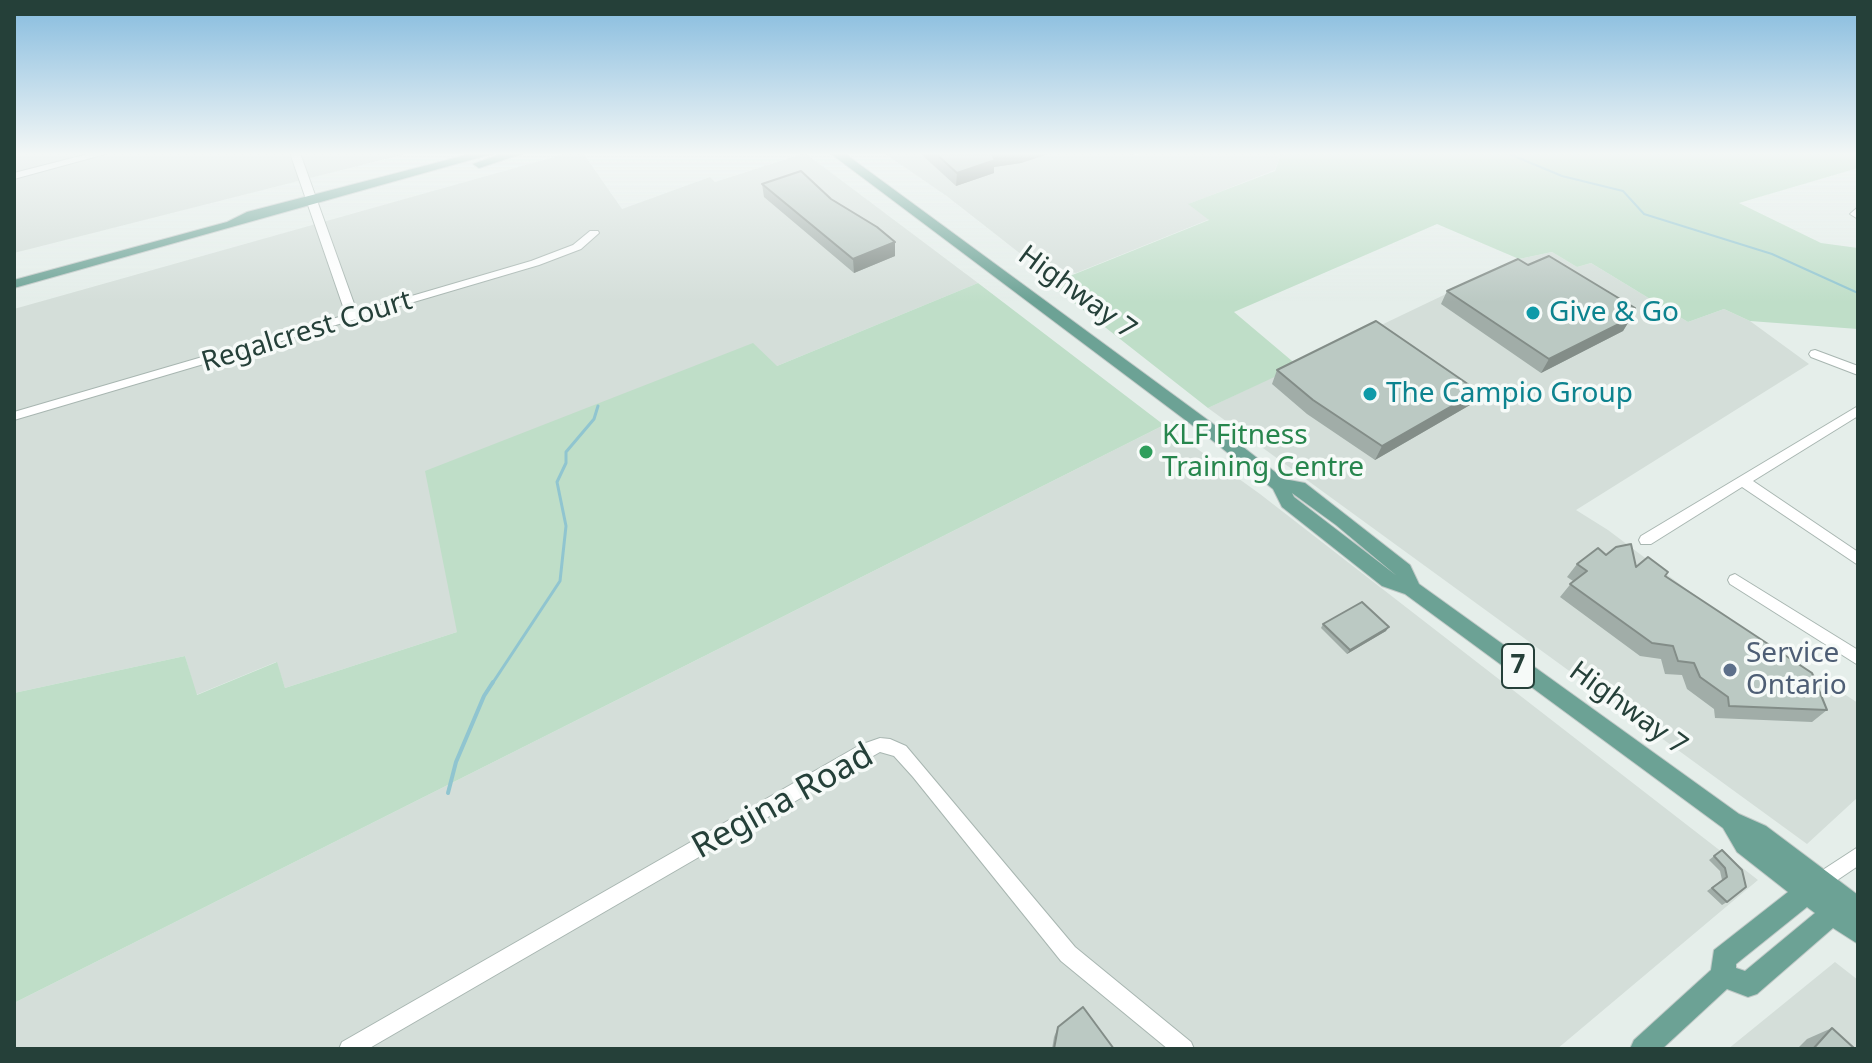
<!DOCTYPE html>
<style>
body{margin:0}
#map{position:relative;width:1872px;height:1063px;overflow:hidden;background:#e5eeea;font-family:"Noto Sans",sans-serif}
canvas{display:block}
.frame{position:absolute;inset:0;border:16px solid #254039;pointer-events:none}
</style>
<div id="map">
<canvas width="1872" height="1063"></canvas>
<div class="frame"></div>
</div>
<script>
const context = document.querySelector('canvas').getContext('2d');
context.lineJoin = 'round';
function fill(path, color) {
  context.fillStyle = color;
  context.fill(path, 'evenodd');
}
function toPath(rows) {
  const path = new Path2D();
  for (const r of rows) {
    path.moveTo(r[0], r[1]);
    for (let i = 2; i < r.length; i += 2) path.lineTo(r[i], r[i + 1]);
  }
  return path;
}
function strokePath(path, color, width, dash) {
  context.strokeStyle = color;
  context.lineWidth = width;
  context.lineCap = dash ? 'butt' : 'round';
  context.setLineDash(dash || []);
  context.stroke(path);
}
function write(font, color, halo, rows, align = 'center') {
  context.font = font + ' "Noto Sans",sans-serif';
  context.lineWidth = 7;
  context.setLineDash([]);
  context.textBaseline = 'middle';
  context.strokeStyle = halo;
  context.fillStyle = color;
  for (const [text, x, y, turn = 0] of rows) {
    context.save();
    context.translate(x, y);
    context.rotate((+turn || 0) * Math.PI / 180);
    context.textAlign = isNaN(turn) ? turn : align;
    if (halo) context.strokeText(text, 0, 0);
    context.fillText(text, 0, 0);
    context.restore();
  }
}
const built = toPath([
 [14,153,409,153,14,253],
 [568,153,583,153,622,209,710,177,715,182,805,153,978,283,777,366,457,632,285,688,276,662,196,695,185,656,14,693,14,309],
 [884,153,1127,153,1141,156,1138,153,1281,153,1275,170,1189,204,1210,219,1076,273,1031,262,948,197],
 [1552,252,1577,267,1591,263,1688,322,1724,309,1750,321,1809,364,1576,510,1608,530,1709,606,1858,703,1857,798,1807,844,1208,408,1519,259],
 [1164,425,1260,494,1758,880,1557,1049,14,1049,14,1003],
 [1835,962,1858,980,1858,1049,1728,1049]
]);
const green = toPath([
 [1281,153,1858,153,1858,168,1739,203,1821,243,1858,248,1858,329,1750,321,1724,309,1688,322,1591,263,1577,267,1552,252,1519,259,1437,224,1234,312,1298,366,1208,408,1050,284,1209,220,1188,204,1275,171],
 [978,283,1164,425,14,1003,14,693,185,656,197,695,277,662,285,688,457,632,425,471,753,343,777,366]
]);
const streamFar2 = toPath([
 [1507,153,1562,176,1623,191,1644,214,1772,254,1858,293]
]);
const streamFar1 = toPath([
 [492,684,560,581,566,526,557,482,566,463,566,452,594,419,598,406]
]);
const stream = toPath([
 [448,793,456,762,484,696,493,682]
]);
const minor = toPath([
 [92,153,109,153,14,179,14,173,92,153],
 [290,153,300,153,357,312,531,261,573,245,590,231,598,231,599,233,581,249,539,265,14,420,14,412,346,315,290,153],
 [1858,207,1858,219,1850,214,1858,207],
 [1815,350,1858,366,1858,375,1811,357,1809,354,1811,351,1815,350],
 [1858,406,1858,416,1753,481,1858,552,1858,565,1742,487,1651,544,1641,544,1639,540,1641,536,1858,406],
 [1735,574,1858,650,1858,665,1730,584,1728,580,1730,576,1735,574],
 [880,738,890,739,906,746,1075,947,1191,1042,1194,1049,1168,1049,1061,961,913,777,894,756,880,752,368,1049,339,1049,342,1042,860,745,880,738],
 [1858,847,1858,866,1827,887,1821,890,1815,887,1812,881,1815,875,1858,847]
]);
const major = toPath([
 [474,153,495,153,14,288,14,280,227,222,247,212,474,153],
 [504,153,524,153,479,168,473,164,504,153],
 [830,153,844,153,1220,429,1284,479,1305,483,1410,565,1419,584,1739,814,1766,826,1858,895,1858,944,1833,928,1757,994,1748,997,1727,989,1662,1049,1630,1049,1634,1040,1711,970,1714,950,1788,892,1737,852,1723,828,1405,594,1382,586,1282,507,1273,489,1208,437,830,153],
 [1292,493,1336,525,1397,576,1294,497,1292,493],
 [1807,907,1815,913,1745,971,1736,968,1736,964,1807,907]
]);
const wall = toPath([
 [920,153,1051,153,1021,163,994,167,994,173,956,186],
 [762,184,831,199,895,242,895,256,854,273,764,197],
 [1528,265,1635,308,1630,317,1631,318,1623,331,1541,373,1441,304,1447,291],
 [1277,370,1478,391,1470,405,1375,460,1307,414,1272,384],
 [1606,555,1636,567,1665,576,1827,710,1812,722,1715,718,1714,709,1687,689,1682,675,1665,674,1661,659,1640,656,1560,597,1573,581,1567,577,1577,564],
 [1323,624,1386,631,1347,654,1321,628],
 [1722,850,1742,870,1727,902,1722,905,1707,891,1722,880,1720,871,1709,860],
 [1058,1027,1114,1049,1052,1049,1054,1037],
 [1832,1028,1855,1049,1797,1049,1807,1039]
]);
const shadedWall = toPath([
 [1000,153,1051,153,1021,163,994,167,994,173,956,186,957,173,992,154],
 [895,242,895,256,854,273,853,259],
 [1635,308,1628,319,1631,318,1623,331,1541,373,1549,359],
 [1478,391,1470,405,1375,460,1382,446],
 [1389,627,1386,631,1347,654,1350,650]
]);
const building = toPath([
 [935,153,1000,153,992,154,995,160,957,173,935,153],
 [801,171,831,199,877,227,895,242,853,259,762,184,801,171],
 [1549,256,1635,308,1625,313,1631,318,1549,359,1447,291,1518,259,1528,265,1549,256],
 [1376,321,1478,391,1382,446,1313,400,1277,370,1376,321],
 [1631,544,1636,567,1648,557,1668,572,1665,576,1812,673,1827,710,1729,706,1728,697,1700,677,1694,663,1678,661,1673,646,1652,643,1570,584,1587,571,1577,564,1598,548,1606,555,1616,547,1631,544],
 [1362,602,1389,627,1350,650,1323,624,1362,602],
 [1722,850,1742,870,1746,887,1727,902,1712,888,1727,877,1725,868,1714,856,1722,850],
 [1083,1007,1114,1049,1054,1049,1058,1027,1083,1007],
 [1832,1028,1855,1049,1813,1049,1832,1028]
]);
const markers = [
 [1533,313,8,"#0f9aa8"],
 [1370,394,8,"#0f9aa8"],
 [1146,452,8,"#2e9e5b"],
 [1730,670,8,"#5c6f8a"]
];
const shields = [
 [1518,666,32]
];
const shieldNames = [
 ["7",1518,666]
];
const streetNames = [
 ["Highway 7",1077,293,36],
 ["Regalcrest Court",307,332,-17],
 ["Highway 7",1628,709,36]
];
const cultureNames = [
 ["Give & Go",1549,313],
 ["The Campio Group",1386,394]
];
const leisureNames = [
 ["KLF Fitness",1162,436],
 ["Training Centre",1162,468]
];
const serviceNames = [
 ["Service",1746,654],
 ["Ontario",1746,686]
];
const nearStreetnames = [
 ["Regina Road",783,802,-29]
];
fill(built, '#d4ded9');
fill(green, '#bfdec8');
strokePath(streamFar2, '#90c5d0', 2);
strokePath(streamFar1, '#90c5d0', 3);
strokePath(stream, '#90c5d0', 4);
strokePath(minor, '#a8b6b1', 2);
strokePath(major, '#c2cac8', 2);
fill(minor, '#fff');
fill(major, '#6ca295');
fill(wall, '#a1ada8');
fill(shadedWall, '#838d88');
fill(building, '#bbc9c3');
strokePath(building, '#838d88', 2);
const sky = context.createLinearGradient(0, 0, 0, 302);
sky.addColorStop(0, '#85bbde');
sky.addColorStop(0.51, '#f3f7f6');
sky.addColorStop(1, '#f3f7f600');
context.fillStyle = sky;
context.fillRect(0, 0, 1872, 302);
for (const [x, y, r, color] of markers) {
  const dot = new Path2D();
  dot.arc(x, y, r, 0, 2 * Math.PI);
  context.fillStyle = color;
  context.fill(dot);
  strokePath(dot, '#f6faf8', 3);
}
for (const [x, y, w] of shields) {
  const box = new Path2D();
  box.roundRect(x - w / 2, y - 22, w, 44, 6);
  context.fillStyle = '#f6faf8';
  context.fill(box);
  strokePath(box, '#254039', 2);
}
write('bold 26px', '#254039', null, shieldNames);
write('28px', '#254039', '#f6faf8', streetNames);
write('28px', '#0d838f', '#f6faf8', cultureNames, 'left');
write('28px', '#27864d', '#f6faf8', leisureNames, 'left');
write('28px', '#4e5e75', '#f6faf8', serviceNames, 'left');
write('34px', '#254039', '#f6faf8', nearStreetnames);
</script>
